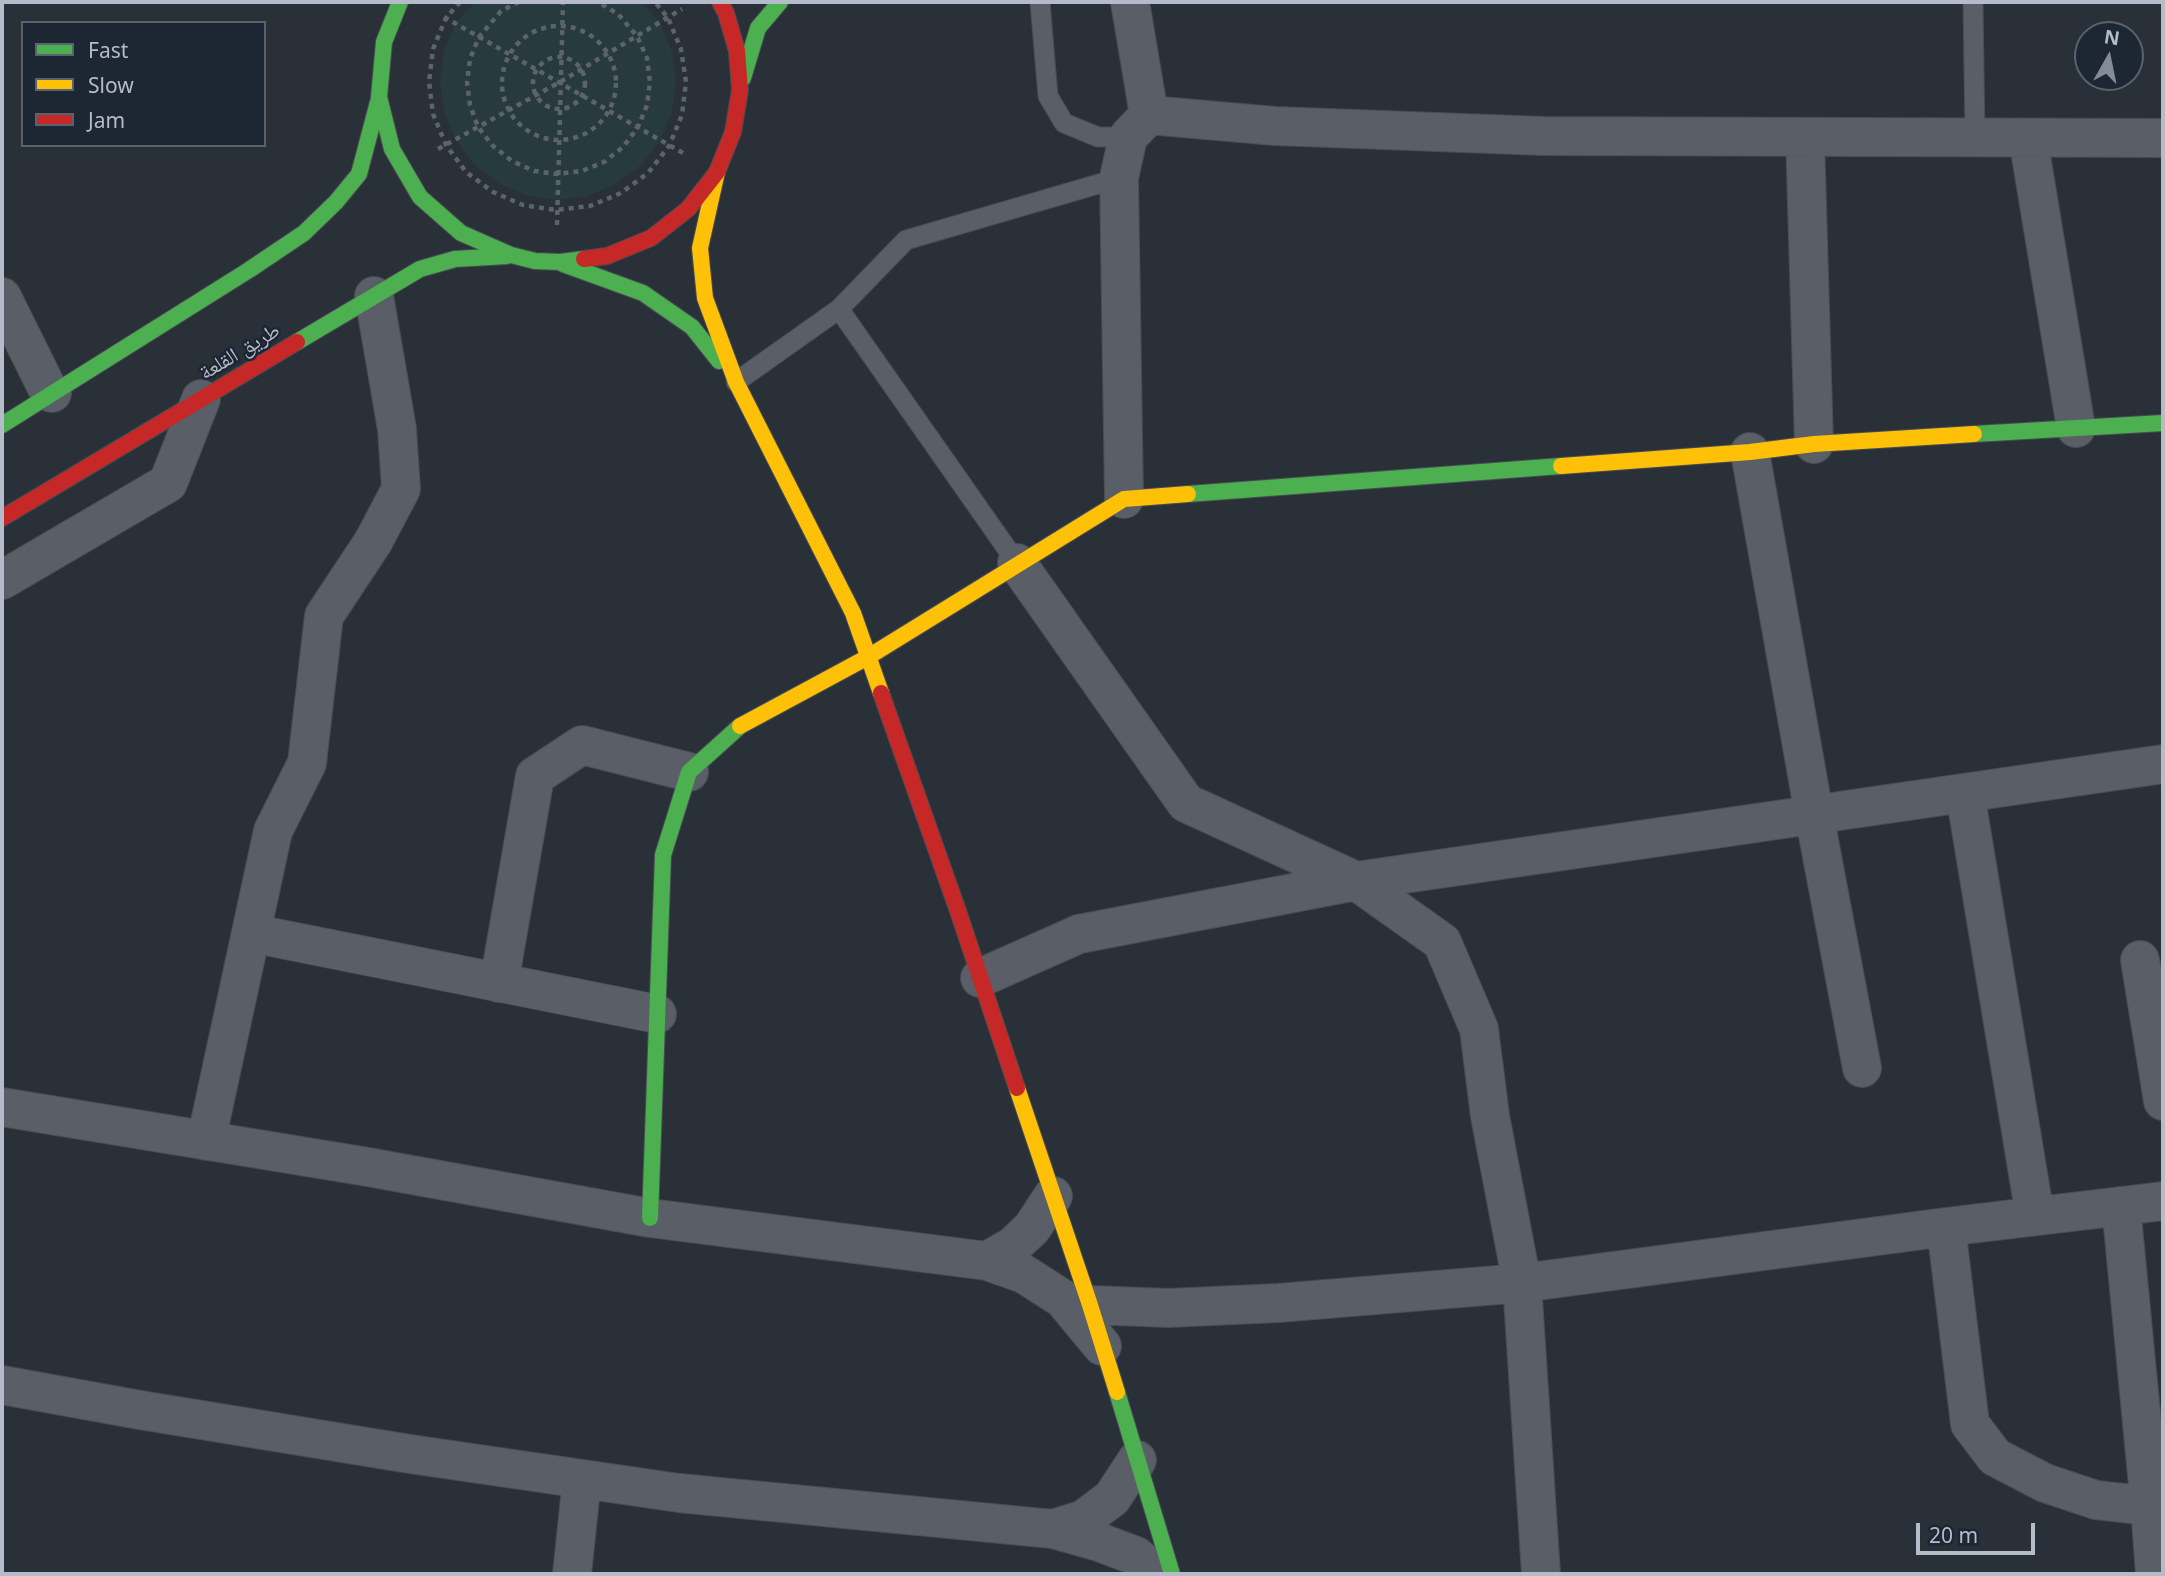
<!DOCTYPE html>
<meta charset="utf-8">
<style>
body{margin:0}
#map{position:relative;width:2165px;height:1576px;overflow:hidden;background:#2a3038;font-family:"Noto Sans",sans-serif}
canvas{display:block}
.frame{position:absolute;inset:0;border:4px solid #b4bcc9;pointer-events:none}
.legend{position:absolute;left:21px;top:21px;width:245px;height:126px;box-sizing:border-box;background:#1d2633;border:2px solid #59626f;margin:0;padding:9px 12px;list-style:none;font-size:21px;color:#b4bcc9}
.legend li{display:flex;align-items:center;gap:14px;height:35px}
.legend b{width:35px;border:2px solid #59626f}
.north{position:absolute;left:2074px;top:21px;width:70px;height:70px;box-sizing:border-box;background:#1d2633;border:2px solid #59626f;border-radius:50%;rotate:9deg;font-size:19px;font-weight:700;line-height:28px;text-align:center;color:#b4bcc9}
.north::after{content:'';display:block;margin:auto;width:24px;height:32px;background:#848b96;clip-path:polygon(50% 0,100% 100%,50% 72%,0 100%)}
.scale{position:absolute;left:1916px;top:1523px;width:119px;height:32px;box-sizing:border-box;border:4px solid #b4bcc9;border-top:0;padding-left:9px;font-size:21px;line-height:24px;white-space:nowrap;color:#b4bcc9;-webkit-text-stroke:5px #1d2633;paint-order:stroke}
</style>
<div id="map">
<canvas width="2165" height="1576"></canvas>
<div class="frame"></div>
<ul class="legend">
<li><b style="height:9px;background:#4caf50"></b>Fast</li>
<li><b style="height:9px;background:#ffc107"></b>Slow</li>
<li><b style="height:9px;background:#c62828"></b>Jam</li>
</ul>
<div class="north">N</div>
<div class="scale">20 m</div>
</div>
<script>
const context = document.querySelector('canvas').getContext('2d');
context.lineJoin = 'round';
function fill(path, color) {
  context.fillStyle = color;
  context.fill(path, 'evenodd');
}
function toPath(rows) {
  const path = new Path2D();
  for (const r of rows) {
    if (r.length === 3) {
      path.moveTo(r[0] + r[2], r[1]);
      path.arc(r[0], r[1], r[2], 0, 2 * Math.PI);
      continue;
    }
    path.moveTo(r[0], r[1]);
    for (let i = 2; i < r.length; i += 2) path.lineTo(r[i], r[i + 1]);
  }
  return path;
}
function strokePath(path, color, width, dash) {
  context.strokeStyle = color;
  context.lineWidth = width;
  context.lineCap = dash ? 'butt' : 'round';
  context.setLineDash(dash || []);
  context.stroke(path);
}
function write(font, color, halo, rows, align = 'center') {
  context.font = font + ' "Noto Sans","Noto Naskh Arabic",sans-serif';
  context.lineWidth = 5;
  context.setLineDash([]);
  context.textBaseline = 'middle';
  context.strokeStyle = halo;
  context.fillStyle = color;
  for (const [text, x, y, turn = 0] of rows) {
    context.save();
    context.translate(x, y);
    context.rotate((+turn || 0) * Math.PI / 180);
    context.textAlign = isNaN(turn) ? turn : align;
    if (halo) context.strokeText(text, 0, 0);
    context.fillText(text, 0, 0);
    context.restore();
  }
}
const green = toPath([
 [475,2,642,2,660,23,672,52,676,82,672,112,660,141,641,165,616,184,587,196,557,200,526,195,498,183,474,164,456,140,444,112,440,82,444,51,456,23]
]);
const path = toPath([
 [460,2,446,18,433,49,429,82,433,114,446,145,466,172,493,192,523,205,556,210,590,206,621,193,648,173,669,146,682,115,686,82,681,49,668,18,655,2],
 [519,2,501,11,479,37,470,59,467,82,470,105,478,127,493,146,512,161,534,171,557,174,582,171,604,162,623,147,638,127,647,105,650,82,647,58,637,36,618,14,598,2],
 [444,17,683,153],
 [559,83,57],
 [559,83,26],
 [438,149,560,82,682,9],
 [557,225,563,2]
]);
const lane = toPath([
 [1040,2,1048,96,1064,123,1098,137,1128,137],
 [1973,2,1975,137],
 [839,309,1017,563],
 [736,382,839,309,906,240,1119,178]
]);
const street = toPath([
 [1130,2,1149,115],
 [1149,115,1275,126,1544,136,2163,138],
 [1805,137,1814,444],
 [2028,138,2076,428],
 [2,297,48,390,52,393],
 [1750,452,1814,814,1862,1068],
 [1124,499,1119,178,1128,137,1149,115],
 [1017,563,1186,803,1356,881,1442,942,1479,1029,1490,1116,1522,1283,1541,1574],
 [2,580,168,483,201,399],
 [1965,793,2035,1216],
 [251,933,657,1014],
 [2140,960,2163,1101],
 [980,978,1079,934,1356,881,2163,764],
 [499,983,535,776,582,745,689,772],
 [2,1107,368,1167,650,1218,987,1261,1024,1274,1063,1299,1102,1346],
 [206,1141,273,831,307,763,324,616,373,542,401,489,397,429,374,296],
 [2121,1206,2150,1506,2163,1505],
 [1946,1227,1970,1424,1995,1457,2045,1483,2096,1500,2150,1506,2155,1574],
 [987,1261,1013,1246,1032,1228,1053,1196],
 [1090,1305,1169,1308,1278,1303,1522,1283,1946,1227,2163,1201],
 [2,1385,140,1410,410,1454,679,1493,1053,1529,1099,1542,1136,1556,1157,1574],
 [1053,1529,1084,1519,1112,1498,1137,1460],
 [572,1574,582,1479]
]);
const fast = toPath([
 [400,2,384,42,379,97,392,149,420,197,461,233,511,255,535,261,560,262,584,259],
 [743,78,758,28,780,2],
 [563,264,643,293,692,327,719,361],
 [297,342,420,269,455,259,507,256],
 [2,425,249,270,304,233,336,202,359,174,378,102],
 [1974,434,2163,423],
 [1188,494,1561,466],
 [650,1218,663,855,689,772,740,726],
 [1117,1392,1172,1574]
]);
const slow = toPath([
 [717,172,700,248,705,298,736,382,853,613,881,693],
 [1561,466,1750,452,1814,444,1974,434],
 [740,726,868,657,1124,499,1188,494],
 [1017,1088,1090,1305,1117,1392]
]);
const jam = toPath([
 [584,259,607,256,651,238,688,209,717,172,733,132,740,90,737,51,726,13,720,2],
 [2,518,297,342],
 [881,693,958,911,1017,1088]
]);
const streetNames = [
 ["طريق القلعة",240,352,-31]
];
fill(green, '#273a3e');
strokePath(lane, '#484c53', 21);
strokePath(street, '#484c53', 40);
strokePath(fast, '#484c53', 18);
strokePath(slow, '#484c53', 18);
strokePath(jam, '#484c53', 18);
strokePath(path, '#5d636a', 4.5, [5, 5]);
strokePath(lane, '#5a5e66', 19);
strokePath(street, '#5a5e66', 38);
strokePath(fast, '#4caf50', 16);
strokePath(slow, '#ffc107', 16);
strokePath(jam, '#c62828', 16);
write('21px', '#b4bcc9', '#1d2633', streetNames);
</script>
